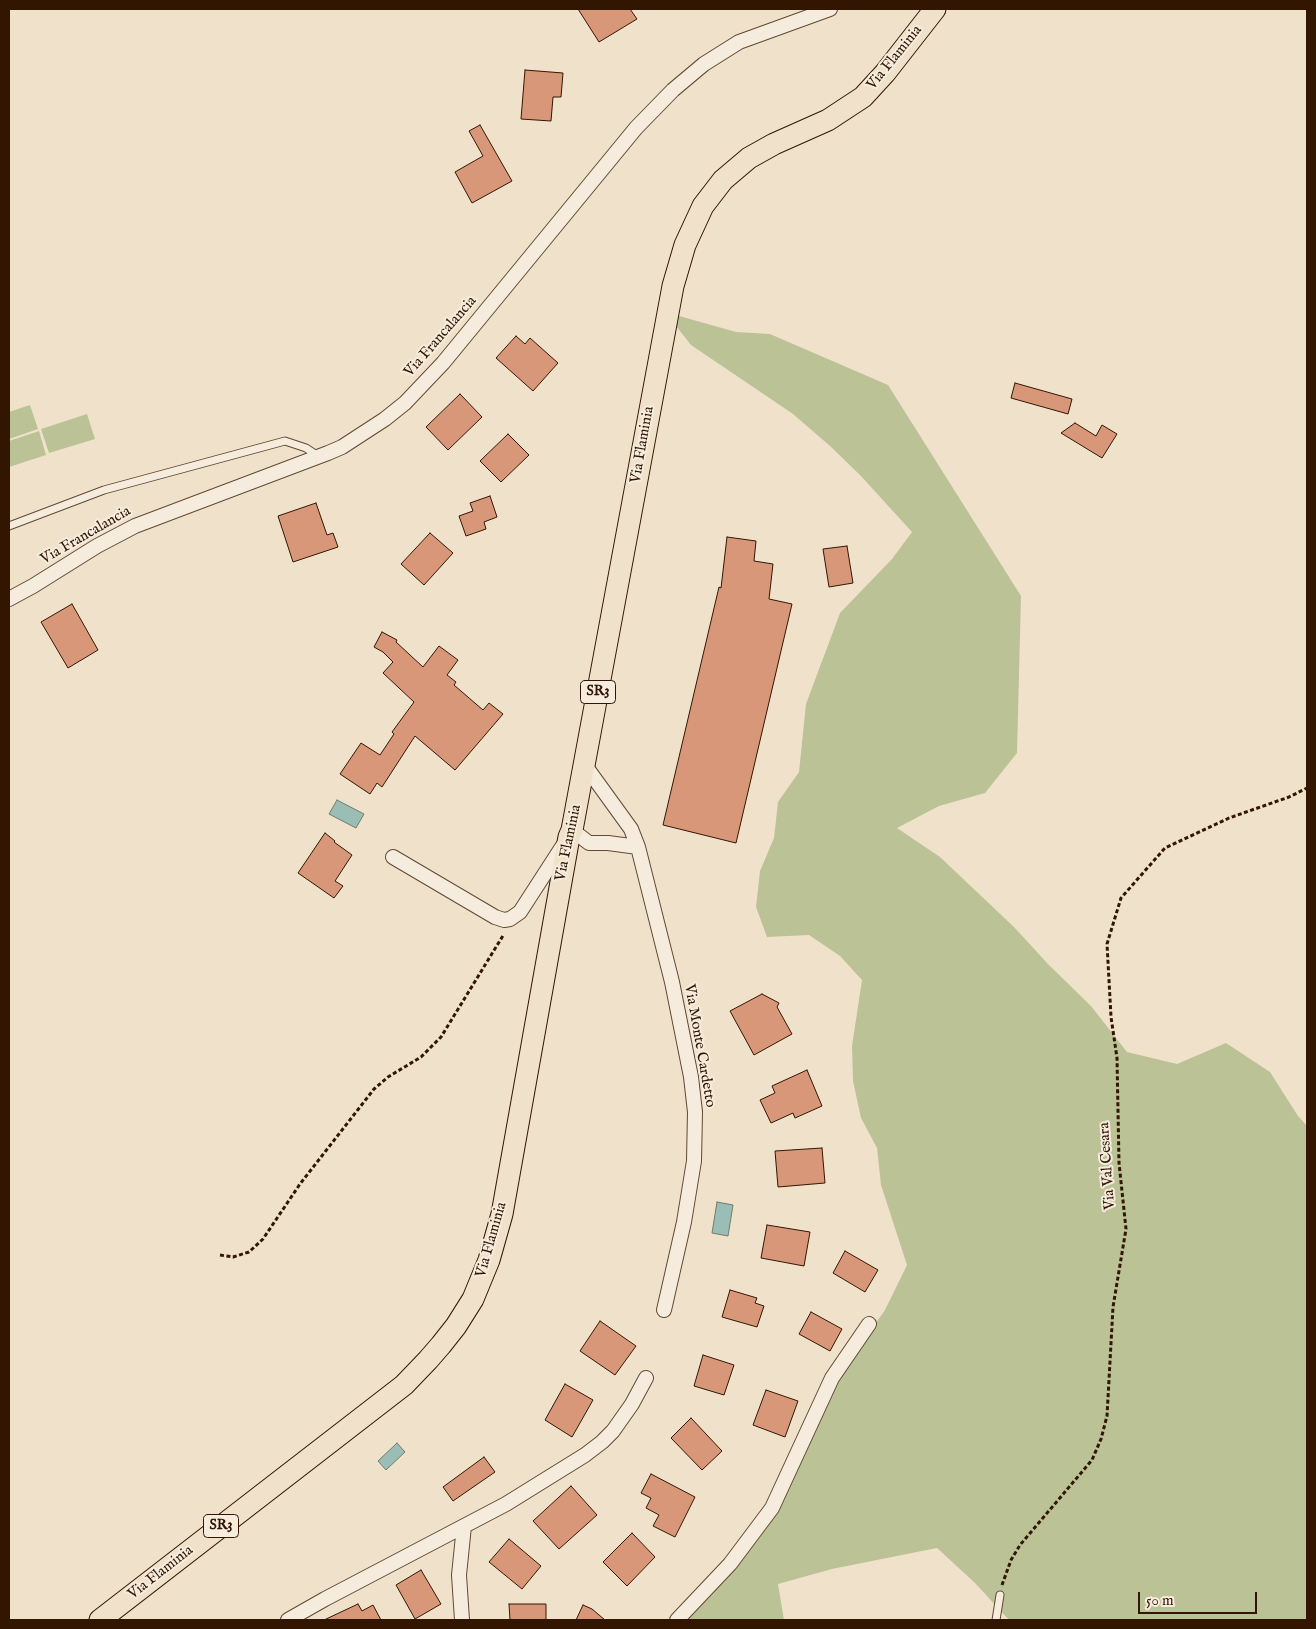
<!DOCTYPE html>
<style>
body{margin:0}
#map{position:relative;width:1316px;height:1629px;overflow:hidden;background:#f0e2ca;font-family:"IM FELL English",serif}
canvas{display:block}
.frame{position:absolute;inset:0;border:10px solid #321601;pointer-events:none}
.scale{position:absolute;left:1138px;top:1592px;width:119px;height:22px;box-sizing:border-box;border:2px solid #321601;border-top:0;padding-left:6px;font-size:15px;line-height:18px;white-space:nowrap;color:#321601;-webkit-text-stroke:4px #f5ecdd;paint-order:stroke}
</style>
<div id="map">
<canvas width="1316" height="1629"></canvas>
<div class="frame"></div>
<div class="scale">50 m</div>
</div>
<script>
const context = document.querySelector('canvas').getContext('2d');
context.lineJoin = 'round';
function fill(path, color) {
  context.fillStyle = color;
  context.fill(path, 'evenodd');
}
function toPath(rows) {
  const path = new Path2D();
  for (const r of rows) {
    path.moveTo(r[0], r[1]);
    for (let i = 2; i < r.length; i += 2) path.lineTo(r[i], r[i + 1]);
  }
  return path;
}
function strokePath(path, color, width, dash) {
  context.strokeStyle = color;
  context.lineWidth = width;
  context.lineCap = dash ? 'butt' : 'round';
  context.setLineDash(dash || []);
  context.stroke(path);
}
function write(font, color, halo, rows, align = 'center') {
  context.font = font + ' "IM FELL English",serif';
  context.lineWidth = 4;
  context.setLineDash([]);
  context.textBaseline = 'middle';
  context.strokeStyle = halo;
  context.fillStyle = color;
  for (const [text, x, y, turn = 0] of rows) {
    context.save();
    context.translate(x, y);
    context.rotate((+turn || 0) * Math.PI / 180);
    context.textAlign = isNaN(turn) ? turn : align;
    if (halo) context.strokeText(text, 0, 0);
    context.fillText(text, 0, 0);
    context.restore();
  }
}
const green = toPath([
 [665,312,736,332,770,334,888,385,1021,596,1017,753,985,793,939,806,897,828,940,857,1014,927,1048,964,1091,1006,1127,1052,1177,1064,1226,1043,1270,1072,1298,1116,1307,1126,1307,1620,1009,1620,975,1583,937,1548,832,1569,778,1584,784,1620,682,1620,753,1541,779,1510,841,1372,885,1310,907,1265,881,1185,877,1148,861,1118,853,1081,852,1046,862,980,840,956,809,935,767,937,756,907,760,871,774,838,778,802,799,772,806,704,840,613,892,559,912,532,860,475,830,446,793,414,691,345],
 [30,405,38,429,9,439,9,412],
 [87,414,95,439,49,453,41,429],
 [39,431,46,455,9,467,9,441]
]);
const water = toPath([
 [337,800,364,814,356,828,329,814,337,800],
 [717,1202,733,1205,728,1236,712,1233,717,1202],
 [397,1443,405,1452,386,1470,378,1461,397,1443]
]);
const building = toPath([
 [578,9,630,9,637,19,599,42,578,9],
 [525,70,563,73,561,97,553,97,551,121,521,119,525,70],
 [480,125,512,181,472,203,455,172,483,156,469,131,480,125],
 [516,336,525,344,530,338,558,363,533,391,496,358,516,336],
 [1015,383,1072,399,1068,414,1011,398,1015,383],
 [460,394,482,417,448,450,426,427,460,394],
 [1075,423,1096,436,1102,425,1117,434,1102,458,1061,433,1075,423],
 [508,434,529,455,501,482,480,461,508,434],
 [490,496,497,517,484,522,486,529,466,536,459,516,473,511,470,503,490,496],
 [316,503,327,535,333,533,338,547,293,562,278,516,316,503],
 [430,533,453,553,424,585,401,564,430,533],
 [727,537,756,541,754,561,773,564,769,599,792,604,736,843,663,825,719,587,721,588,727,537],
 [847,546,853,583,829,587,823,549,847,546],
 [72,604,98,650,68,668,41,622,72,604],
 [382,632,397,640,396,642,423,667,439,646,458,660,447,675,456,682,454,685,483,710,489,703,503,714,455,770,415,736,382,787,377,783,370,794,340,774,361,743,380,755,394,734,392,732,414,702,383,673,393,662,383,652,374,647,382,632],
 [325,833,335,841,334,842,352,855,335,881,343,886,334,898,298,873,325,833],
 [762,994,779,1003,777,1007,792,1034,754,1055,730,1011,762,994],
 [807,1070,822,1106,795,1118,793,1113,771,1123,760,1100,775,1093,772,1086,807,1070],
 [822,1148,825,1183,778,1187,775,1151,822,1148],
 [767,1225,810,1232,804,1266,761,1258,767,1225],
 [845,1251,878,1270,865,1292,833,1273,845,1251],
 [730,1290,757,1298,755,1303,764,1306,757,1327,722,1317,730,1290],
 [811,1312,842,1329,830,1351,799,1334,811,1312],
 [600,1321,636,1346,615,1375,580,1351,600,1321],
 [703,1355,734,1365,724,1395,694,1386,703,1355],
 [565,1384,593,1400,572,1437,545,1420,565,1384],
 [766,1390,798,1401,785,1437,753,1425,766,1390],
 [691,1418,722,1451,702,1470,671,1438,691,1418],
 [484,1457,495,1472,453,1501,443,1487,484,1457],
 [651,1474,695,1497,675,1537,653,1526,659,1515,646,1508,651,1498,641,1493,651,1474],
 [571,1486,597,1515,559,1549,533,1521,571,1486],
 [632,1533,655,1557,627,1586,603,1562,632,1533],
 [509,1539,541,1566,522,1589,489,1562,509,1539],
 [421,1570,441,1604,415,1619,396,1585,421,1570],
 [358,1604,362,1611,373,1605,381,1620,324,1620,358,1604],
 [509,1604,546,1604,546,1620,510,1620,509,1604],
 [583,1605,592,1609,605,1620,576,1620,583,1605]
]);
const path = toPath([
 [220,1255,233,1257,249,1252,263,1239,300,1184,374,1089,388,1077,421,1057,441,1037,504,934],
 [1002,1585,1011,1560,1020,1545,1092,1460,1101,1439,1107,1416,1113,1307,1126,1229,1119,1163,1117,1058,1111,1017,1107,944,1121,898,1165,848,1229,818,1289,797,1307,788]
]);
const lane = toPath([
 [9,526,104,490,285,441,306,448,318,456],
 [996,1620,1000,1595]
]);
const street = toPath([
 [9,599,33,586,97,546,135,526,328,453,342,447,385,419,405,403,443,363,636,128,673,90,704,64,739,42,830,9],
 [584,764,631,829,638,847,672,982,691,1077,695,1112,694,1161,684,1222,664,1310],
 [572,830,589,843,608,843,638,847],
 [393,857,495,917,504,920,510,919,520,912,564,844],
 [288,1620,325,1599,506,1504,585,1455,602,1442,613,1431,632,1404,646,1378],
 [462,1620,459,1575,464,1526],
 [677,1620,730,1564,772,1508,832,1378,869,1324]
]);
const primary = toPath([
 [100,1620,404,1385,428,1360,441,1345,456,1326,473,1299,489,1260,502,1214,569,837,572,830,673,286,685,245,703,206,723,180,749,158,774,144,828,120,863,97,885,73,935,9]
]);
const shields = [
 [598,692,35],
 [221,1526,35]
];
const shieldNames = [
 ["SR3",598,692],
 ["SR3",221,1526]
];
const streetNames = [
 ["Via Flaminia",895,58,-51],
 ["Via Francalancia",441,337,-49],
 ["Via Flaminia",643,445,-80],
 ["Via Francalancia",86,536,-30],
 ["Via Flaminia",569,843,-78],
 ["Via Monte Cardetto",699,1046,80],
 ["Via Val Cesara",1108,1166,-94],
 ["Via Flaminia",492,1240,-74],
 ["Via Flaminia",161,1573,-38]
];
fill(green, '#bbc396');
fill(water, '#9abeb6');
strokePath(water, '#707b6e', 1);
fill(building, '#d9977a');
strokePath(building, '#321601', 1);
strokePath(lane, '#624933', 9);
strokePath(street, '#624933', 16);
strokePath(primary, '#321601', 23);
strokePath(path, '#321601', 3, [4, 2.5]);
strokePath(lane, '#f5ecdd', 7);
strokePath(street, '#f5ecdd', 14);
strokePath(primary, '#f0e2ca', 21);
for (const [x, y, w] of shields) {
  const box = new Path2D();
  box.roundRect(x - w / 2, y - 11.5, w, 23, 4);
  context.fillStyle = '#f5ecdd';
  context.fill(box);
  strokePath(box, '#321601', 1);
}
write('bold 14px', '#321601', null, shieldNames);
write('15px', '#321601', '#f5ecdd', streetNames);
</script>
